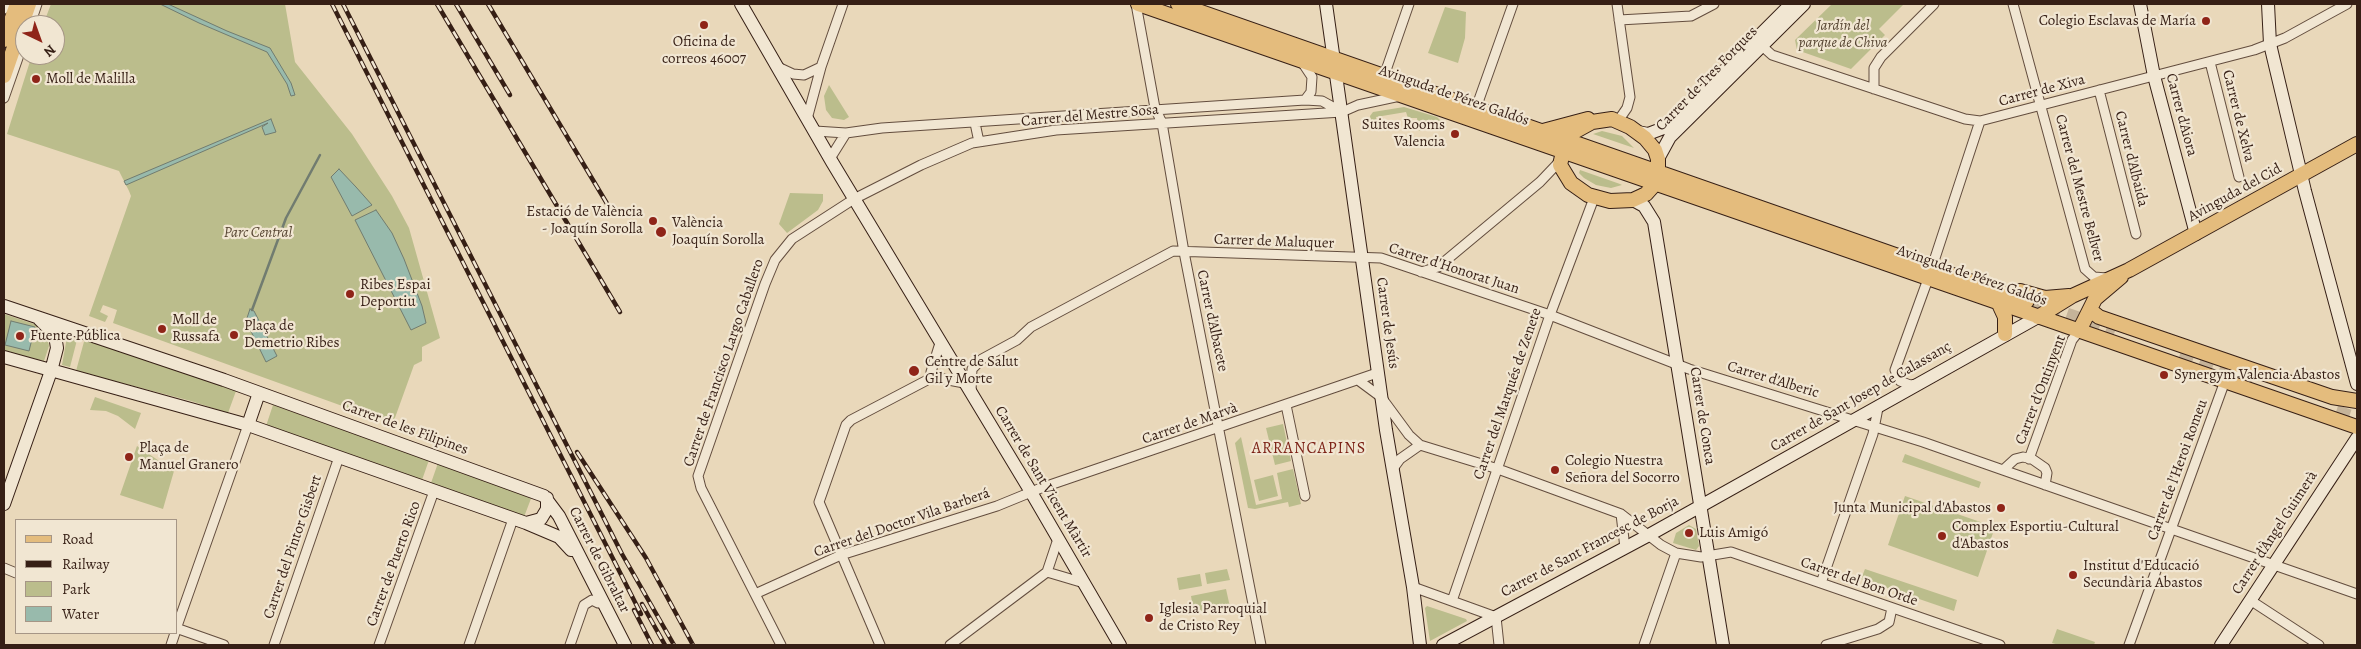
<!DOCTYPE html>
<meta charset="utf-8">
<style>
body{margin:0}
#map{position:relative;width:2361px;height:649px;overflow:hidden;background:#e9d8ba;font-family:Alegreya,serif}
canvas{display:block}
.frame{position:absolute;inset:0;border:5px solid #361f15;pointer-events:none}
.legend{position:absolute;left:15px;top:519px;width:162px;height:115px;box-sizing:border-box;background:#f1e6d2;border:1px solid #a69686;margin:0;padding:6px 9px;list-style:none;font-size:15px;color:#361f15}
.legend li{display:flex;align-items:center;gap:10px;height:25px}
.legend b{width:25px;border:1px solid #a69686}
.north{position:absolute;left:15px;top:15px;width:50px;height:50px;box-sizing:border-box;background:#f1e6d2;border:1px solid #a69686;border-radius:50%;rotate:138deg;font-size:14px;font-weight:700;line-height:20px;text-align:center;color:#361f15}
.north::after{content:'';display:block;margin:auto;width:18px;height:22px;background:#8f2418;clip-path:polygon(50% 0,100% 100%,50% 72%,0 100%)}
</style>
<div id="map">
<canvas width="2361" height="649"></canvas>
<div class="frame"></div>
<ul class="legend">
<li><b style="height:6px;background:#e4bc7d"></b>Road</li>
<li><b style="height:6px;background:#361f15"></b>Railway</li>
<li><b style="height:14px;background:#bbbd8c"></b>Park</li>
<li><b style="height:14px;background:#98baac"></b>Water</li>
</ul>
<div class="north">N</div>
</div>
<script>
const context = document.querySelector('canvas').getContext('2d');
context.lineJoin = 'round';
function fill(path, color) {
  context.fillStyle = color;
  context.fill(path, 'evenodd');
}
function toPath(rows) {
  const path = new Path2D();
  for (const r of rows) {
    path.moveTo(r[0], r[1]);
    for (let i = 2; i < r.length; i += 2) path.lineTo(r[i], r[i + 1]);
  }
  return path;
}
function strokePath(path, color, width, dash) {
  context.strokeStyle = color;
  context.lineWidth = width;
  context.lineCap = dash ? 'butt' : 'round';
  context.setLineDash(dash || []);
  context.stroke(path);
}
function write(font, color, halo, rows, align = 'center') {
  context.font = font + ' Alegreya,serif';
  context.lineWidth = 4.5;
  context.setLineDash([]);
  context.textBaseline = 'middle';
  context.strokeStyle = halo;
  context.fillStyle = color;
  for (const [text, x, y, turn = 0] of rows) {
    context.save();
    context.translate(x, y);
    context.rotate((+turn || 0) * Math.PI / 180);
    context.textAlign = isNaN(turn) ? turn : align;
    if (halo) context.strokeText(text, 0, 0);
    context.fillText(text, 0, 0);
    context.restore();
  }
}
const green = toPath([
 [51,4,285,4,295,62,352,134,392,196,409,228,440,338,422,347,422,361,414,365,392,426,381,422,381,420,113,323,117,310,103,305,100,312,108,316,105,322,89,316,131,196,129,191,119,171,7,134,32,55,55,55,55,25,43,25],
 [1832,4,1904,4,1879,29,1885,35,1851,69,1797,50,1795,40],
 [1445,7,1466,12,1465,38,1458,63,1428,53],
 [829,85,849,117,844,120,832,118,826,110,824,96],
 [1404,107,1437,117,1441,121,1440,125,1435,128,1419,131,1417,118,1408,118,1406,112,1376,117,1377,124,1371,121,1370,116,1373,112],
 [1602,131,1622,136,1634,148,1593,134],
 [1580,170,1620,184,1622,185,1611,188,1596,185,1584,178,1579,173],
 [790,193,823,194,823,201,818,210,787,233,779,224],
 [4,314,37,325,46,333,49,346,44,361,4,351],
 [67,337,77,340,70,367,62,365],
 [85,338,236,391,228,413,191,401,76,371],
 [95,397,141,413,135,429,118,416,106,411,90,410],
 [273,405,429,460,422,480,266,426],
 [1283,424,1291,461,1275,465,1266,428],
 [1241,437,1256,505,1282,499,1277,473,1293,469,1301,504,1289,507,1288,502,1255,509,1248,508,1235,443],
 [137,446,174,471,163,509,120,495],
 [1905,454,1981,482,1979,488,1902,462],
 [438,463,532,496,524,517,431,483],
 [1273,475,1278,496,1259,501,1254,480],
 [1905,496,1995,527,1978,577,1888,545],
 [1689,525,1696,529,1699,546,1696,550,1673,543,1676,533],
 [1227,569,1230,580,1207,584,1205,573],
 [1865,569,1957,600,1954,611,1861,579],
 [1200,574,1202,586,1179,590,1177,578],
 [1226,589,1230,607,1194,614,1191,596],
 [1427,606,1466,619,1467,621,1430,641,1425,608],
 [2057,629,2095,642,2094,645,2059,645,2052,643]
]);
const water = toPath([
 [160,4,168,4,227,31,270,48,291,83,295,95,291,96,287,84,267,52,199,23,160,4],
 [271,119,276,132,265,135,262,127,268,123,126,185,124,181,271,119],
 [339,169,356,187,372,205,352,216,331,177,339,169],
 [376,210,392,233,404,259,422,306,426,323,411,330,355,220,376,210],
 [250,309,254,311,277,356,266,362,246,321,250,309],
 [11,321,35,327,29,351,5,345,11,321]
]);
const stream = toPath([
 [252,310,286,218,320,155]
]);
const primaryTunnel = toPath([
 [2027,301,2115,331],
 [2179,357,2252,383],
 [2336,412,2357,419]
]);
const street = toPath([
 [1136,4,1155,108,1162,123,1184,252,1261,645],
 [1617,4,1630,97,1627,108,1618,121],
 [2013,4,2085,269,2094,277,2107,278],
 [4,9,6,4],
 [1619,20,1691,16,1714,4],
 [30,25,37,4],
 [1761,40,1762,46,1772,55,1965,119,1980,121,2254,50,2285,38,2347,4],
 [1302,62,1312,77,1311,92,1305,100],
 [2210,62,2239,177],
 [778,67,793,74,804,75,821,67],
 [1384,76,1409,4],
 [1874,89,1874,68,1881,57,1934,4],
 [2099,90,2136,234],
 [4,98,25,38],
 [1476,108,1513,4],
 [807,119,821,67,843,4],
 [975,123,979,142],
 [815,131,846,133,882,128,1305,100,1322,101,1342,112],
 [831,157,846,133],
 [1934,261,1980,121],
 [1421,272,1438,267,1540,182,1560,161],
 [933,377,931,372,940,343],
 [1358,380,1381,397,1409,435,1420,445],
 [1917,384,1910,385,1900,381,1895,370,1928,279],
 [971,392,972,369,982,359,1017,340,1031,327,1173,251,1381,258,1550,315,1689,369,1923,442,2357,594],
 [1286,405,1305,496],
 [2029,459,2072,340,2079,331],
 [1392,470,1400,459,1420,445,1498,469,1621,514,1661,545,1676,553,1701,557,1731,552,2000,645],
 [2003,470,2015,459,2023,457,2032,459,2045,468,2047,473,2045,485],
 [1621,514,1625,548],
 [4,568,16,573],
 [1047,572,1084,583],
 [1821,583,1873,434,1878,408],
 [1413,587,1496,617,1499,645],
 [755,594,841,555,997,506,1041,488,1377,373],
 [2250,600,2319,645],
 [1452,601,1550,315,1594,198],
 [176,628,224,645],
 [176,629,248,425],
 [171,645,175,633],
 [274,645,339,457],
 [379,645,434,491],
 [469,645,513,519],
 [570,645,584,605,592,600,598,603],
 [781,645,701,488,698,476,765,284,775,260,792,239,854,199,921,165,972,143,1056,130,1342,112,1358,105,1400,96],
 [880,645,819,502,846,425,851,420,933,377,964,383],
 [950,645,1047,572,1058,539],
 [1644,645,1676,553],
 [1826,645,1878,629,1889,622,1892,608],
 [2129,645,2225,381,2236,372,2243,371]
]);
const secondary = toPath([
 [741,4,832,162,1031,492,1120,645],
 [1326,4,1386,430,1413,587,1420,645],
 [2140,4,2154,76,2196,234],
 [2268,4,2270,44,2274,61,2305,191,2357,384],
 [1638,132,1648,134,1669,126,1791,4],
 [1658,159,1670,137,1804,4],
 [1633,200,1644,206,1654,222,1723,645],
 [4,306,224,380,544,496,559,516,625,645],
 [4,357,248,425,526,523,559,537,571,550],
 [248,425,259,393],
 [4,504,51,371,57,348,55,335,39,319],
 [526,523,541,519,547,509,547,498],
 [1443,645,1649,535,2038,317],
 [2221,645,2357,438]
]);
const primary = toPath([
 [1138,4,2357,427],
 [1178,4,2027,301],
 [4,40,17,4],
 [4,76,29,4],
 [1612,119,1630,127,1645,138,1655,150,1658,159,1658,174,1655,184,1646,194,1633,200,1610,201,1588,195,1571,183,1560,165,1565,143,1572,133,1592,122,1612,119],
 [1543,131,1588,119],
 [2020,291,2045,298,2069,296],
 [1999,304,2005,317,2005,334],
 [2090,310,2099,317,2332,397,2357,401],
 [2038,317,2072,296,2129,270,2357,144],
 [2079,331,2095,299,2121,277]
]);
const rail = toPath([
 [332,4,641,614],
 [343,4,622,554,674,645],
 [437,4,620,312],
 [456,4,510,95],
 [488,4,612,212],
 [577,452,646,558,693,645],
 [642,604,665,645],
 [634,610,652,645]
]);
const markers = [
 [2206,21,5,"#8f2418"],
 [704,25,5,"#8f2418"],
 [36,79,5,"#8f2418"],
 [1455,134,5,"#8f2418"],
 [653,221,5,"#8f2418"],
 [661,232,6,"#8f2418"],
 [350,294,5,"#8f2418"],
 [162,329,5,"#8f2418"],
 [234,335,5,"#8f2418"],
 [20,336,5,"#8f2418"],
 [914,371,6,"#8f2418"],
 [2164,375,5,"#8f2418"],
 [129,457,5,"#8f2418"],
 [1555,470,5,"#8f2418"],
 [2001,508,5,"#8f2418"],
 [1689,533,5,"#8f2418"],
 [1942,536,5,"#8f2418"],
 [2073,575,5,"#8f2418"],
 [1149,618,5,"#8f2418"]
];
const poiNames = [
 ["Colegio Esclavas de María",2196,21,"right"],
 ["Oficina de",704,42,"center"],
 ["correos 46007",704,59,"center"],
 ["Moll de Malilla",46,79],
 ["Suites Rooms",1445,125,"right"],
 ["Valencia",1445,142,"right"],
 ["Estació de València",643,212,"right"],
 ["- Joaquín Sorolla",643,229,"right"],
 ["València",672,223],
 ["Joaquín Sorolla",672,240],
 ["Ribes Espai",360,285],
 ["Deportiu",360,302],
 ["Moll de",172,320],
 ["Russafa",172,337],
 ["Plaça de",244,326],
 ["Demetrio Ribes",244,343],
 ["Fuente Pública",30,336],
 ["Centre de Salut",925,362],
 ["Gil y Morte",925,379],
 ["Synergym Valencia Abastos",2174,375],
 ["Plaça de",139,448],
 ["Manuel Granero",139,465],
 ["Colegio Nuestra",1565,461],
 ["Señora del Socorro",1565,478],
 ["Junta Municipal d'Abastos",1991,508,"right"],
 ["Complex Esportiu-Cultural",1952,527],
 ["d'Abastos",1952,544],
 ["Luis Amigó",1699,533],
 ["Institut d'Educació",2083,566],
 ["Secundària Abastos",2083,583],
 ["Iglesia Parroquial",1159,609],
 ["de Cristo Rey",1159,626]
];
const parkNames = [
 ["Jardín del",1843,26],
 ["parque de Chiva",1843,43],
 ["Parc Central",258,233]
];
const streetNames = [
 ["Carrer de Tres Forques",1707,79,-46],
 ["Carrer de Xiva",2042,91,-15],
 ["Avinguda de Pérez Galdós",1454,96,19],
 ["Carrer d'Aiora",2181,115,75],
 ["Carrer del Mestre Sosa",1090,116,-5],
 ["Carrer de Xelva",2238,116,76],
 ["Carrer d'Albaida",2131,159,76],
 ["Carrer del Mestre Bellver",2079,188,75],
 ["Avinguda del Cid",2235,193,-29],
 ["Carrer de Maluquer",1274,242,2],
 ["Carrer d'Honorat Juan",1454,269,18],
 ["Avinguda de Pérez Galdós",1972,276,19],
 ["Carrer d'Albacete",1212,321,78],
 ["Carrer de Jesús",1387,323,82],
 ["Carrer de Francisco Largo Caballero",724,363,-71],
 ["Carrer d'Alberic",1773,380,17],
 ["Carrer d'Ontinyent",2041,390,-69],
 ["Carrer del Marqués de Zenete",1508,394,-71],
 ["Carrer de Sant Josep de Calassanç",1861,397,-30],
 ["Carrer de Conca",1702,416,81],
 ["Carrer de Marvà",1190,424,-19],
 ["Carrer de les Filipines",405,428,20],
 ["Carrer de l'Heroi Romeu",2178,470,-70],
 ["Carrer de Sant Vicent Màrtir",1043,482,59],
 ["Carrer del Doctor Vila Barberá",902,523,-19],
 ["Carrer d'Àngel Guimerà",2275,533,-57],
 ["Carrer del Pintor Gisbert",293,547,-71],
 ["Carrer de Sant Francesc de Borja",1590,547,-28],
 ["Carrer de Gibraltar",599,560,63],
 ["Carrer de Puerto Rico",394,564,-70],
 ["Carrer del Bon Orde",1859,582,19]
];
const neighbourhoodNames = [
 ["ARRANCAPINS",1309,449]
];
fill(green, '#bbbd8c');
fill(water, '#98baac');
strokePath(water, '#717c70', 1);
strokePath(stream, '#717c70', 2.5);
strokePath(primaryTunnel, '#c5b399', 14, [14, 7]);
strokePath(street, '#634d3e', 11);
strokePath(secondary, '#361f15', 14);
strokePath(primary, '#361f15', 16);
strokePath(street, '#f1e6d2', 9);
strokePath(secondary, '#f1e6d2', 12);
strokePath(primary, '#e4bc7d', 14);
strokePath(rail, '#361f15', 4.5);
strokePath(rail, '#f1e6d2', 2.5, [8]);
for (const [x, y, r, color] of markers) {
  const dot = new Path2D();
  dot.arc(x, y, r, 0, 2 * Math.PI);
  context.fillStyle = color;
  context.fill(dot);
  strokePath(dot, '#f1e6d2', 2);
}
write('15px', '#361f15', '#f1e6d2', poiNames, 'left');
write('italic 15px', '#574633', '#f1e6d2', parkNames);
write('15px', '#361f15', '#f1e6d2', streetNames);
context.letterSpacing = '1px';
write('16px', '#7a1f14', '#f1e6d2', neighbourhoodNames);
context.letterSpacing = '0px';
</script>
